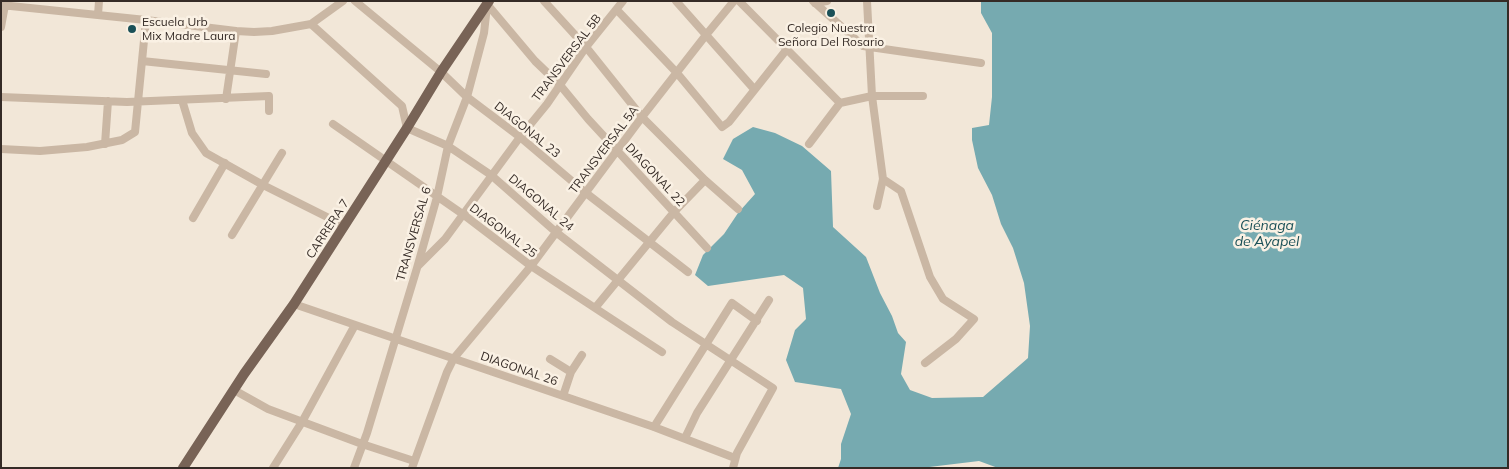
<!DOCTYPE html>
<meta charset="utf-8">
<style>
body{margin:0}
#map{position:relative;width:1509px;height:469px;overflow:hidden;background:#f2e7d8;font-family:Mulish,sans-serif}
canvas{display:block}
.frame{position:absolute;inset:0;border:2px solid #352b26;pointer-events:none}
</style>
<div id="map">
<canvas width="1509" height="469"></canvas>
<div class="frame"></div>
</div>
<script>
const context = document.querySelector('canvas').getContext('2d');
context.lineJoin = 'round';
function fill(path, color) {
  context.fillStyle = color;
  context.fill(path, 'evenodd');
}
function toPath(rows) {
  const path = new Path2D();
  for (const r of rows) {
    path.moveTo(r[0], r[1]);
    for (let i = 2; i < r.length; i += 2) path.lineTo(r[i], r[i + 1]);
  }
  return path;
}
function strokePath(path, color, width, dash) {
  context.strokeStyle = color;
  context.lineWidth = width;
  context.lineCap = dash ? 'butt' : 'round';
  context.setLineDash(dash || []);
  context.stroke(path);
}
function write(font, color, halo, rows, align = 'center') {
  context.font = font + ' Mulish,sans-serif';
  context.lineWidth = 5;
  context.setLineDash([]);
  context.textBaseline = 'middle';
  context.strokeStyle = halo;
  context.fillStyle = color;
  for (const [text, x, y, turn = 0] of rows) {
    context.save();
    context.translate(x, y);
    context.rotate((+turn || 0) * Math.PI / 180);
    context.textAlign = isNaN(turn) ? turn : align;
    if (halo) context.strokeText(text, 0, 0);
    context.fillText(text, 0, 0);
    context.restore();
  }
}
const water = toPath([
 [981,1,1508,1,1508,468,998,468,979,461,921,468,838,468,841,459,841,444,851,414,841,389,795,382,786,360,795,330,806,319,803,288,784,275,708,286,695,275,703,255,724,234,738,213,755,194,742,170,723,159,733,139,753,127,775,133,802,146,831,171,833,227,866,257,880,293,892,316,898,333,906,342,901,374,910,390,932,398,983,397,1028,358,1030,326,1024,283,1013,248,1001,224,992,195,978,168,972,140,972,128,989,125,992,97,992,33,981,13]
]);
const minor = toPath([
 [355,1,441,72,467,97,520,137,586,193,688,272],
 [544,1,586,47,642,117,705,180,738,209],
 [676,1,754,89],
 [739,1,840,103],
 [813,1,863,46,981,63],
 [867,1,872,96,883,179,877,206],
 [815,3,827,1],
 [487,4,535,61,560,85,588,119,707,248],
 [1,5,146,20,236,31,254,32,272,31,311,24,343,1],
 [617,10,677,73,722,127,729,122,787,49],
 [98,15,99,1],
 [311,24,402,106,407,128,448,146,491,175,557,233,672,322,773,388,737,453,733,468],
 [1,27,5,5],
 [142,61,266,74],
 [1,97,127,102,269,96,269,111],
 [226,99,236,31],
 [182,100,192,133,206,153,263,185,345,226],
 [840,103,872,96,923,96],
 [333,124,464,215,531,266,662,352],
 [105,144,108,101],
 [809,144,840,103],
 [1,149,40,151,87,147,122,140,135,132,146,20],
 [883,179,901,191,930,277,943,299,974,319,956,339,925,363],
 [193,218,225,163],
 [232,235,282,153],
 [418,266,445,239,520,137,547,104,586,47,623,1],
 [294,304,654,427,735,458],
 [595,308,674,212,705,180],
 [550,359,571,372],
 [234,390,268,409,362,444,414,461],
 [563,396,571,372,582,355],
 [654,427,732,303,757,321],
 [685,438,697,413,769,300],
 [273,468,302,422,355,325],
 [354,468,367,433,417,268,437,197,448,146,467,97,484,33,487,6],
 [412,468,447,372,454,358,531,266,642,117,706,35,734,1]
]);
const major = toPath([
 [183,468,244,374,294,304,407,128,441,72,489,1]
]);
const markers = [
 [831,13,5,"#1a5057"],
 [132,29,5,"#1a5057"]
];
const poiNames = [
 ["Escuela Urb",142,22],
 ["Mix Madre Laura",142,36],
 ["Colegio Nuestra",831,28,"center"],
 ["Señora Del Rosario",831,42,"center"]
];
const streetNames = [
 ["TRANSVERSAL 5B",567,58,-53],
 ["DIAGONAL 23",527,130,39],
 ["TRANSVERSAL 5A",604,150,-53],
 ["DIAGONAL 22",655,175,47],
 ["DIAGONAL 24",541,203,40],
 ["CARRERA 7",328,229,-57],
 ["DIAGONAL 25",503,231,37],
 ["TRANSVERSAL 6",414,234,-74],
 ["DIAGONAL 26",519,369,19]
];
const waterNames = [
 ["Ciénaga",1267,226],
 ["de Ayapel",1267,242]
];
fill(water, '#76aab0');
strokePath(minor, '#cab7a4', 8);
strokePath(major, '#786356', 10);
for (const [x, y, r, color] of markers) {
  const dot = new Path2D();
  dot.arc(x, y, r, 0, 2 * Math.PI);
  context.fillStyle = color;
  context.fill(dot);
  strokePath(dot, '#faf1e4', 2);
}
write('12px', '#352b26', '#faf1e4', poiNames, 'left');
write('12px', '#352b26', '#faf1e4', streetNames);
write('italic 14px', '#1a5057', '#faf1e4', waterNames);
</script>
